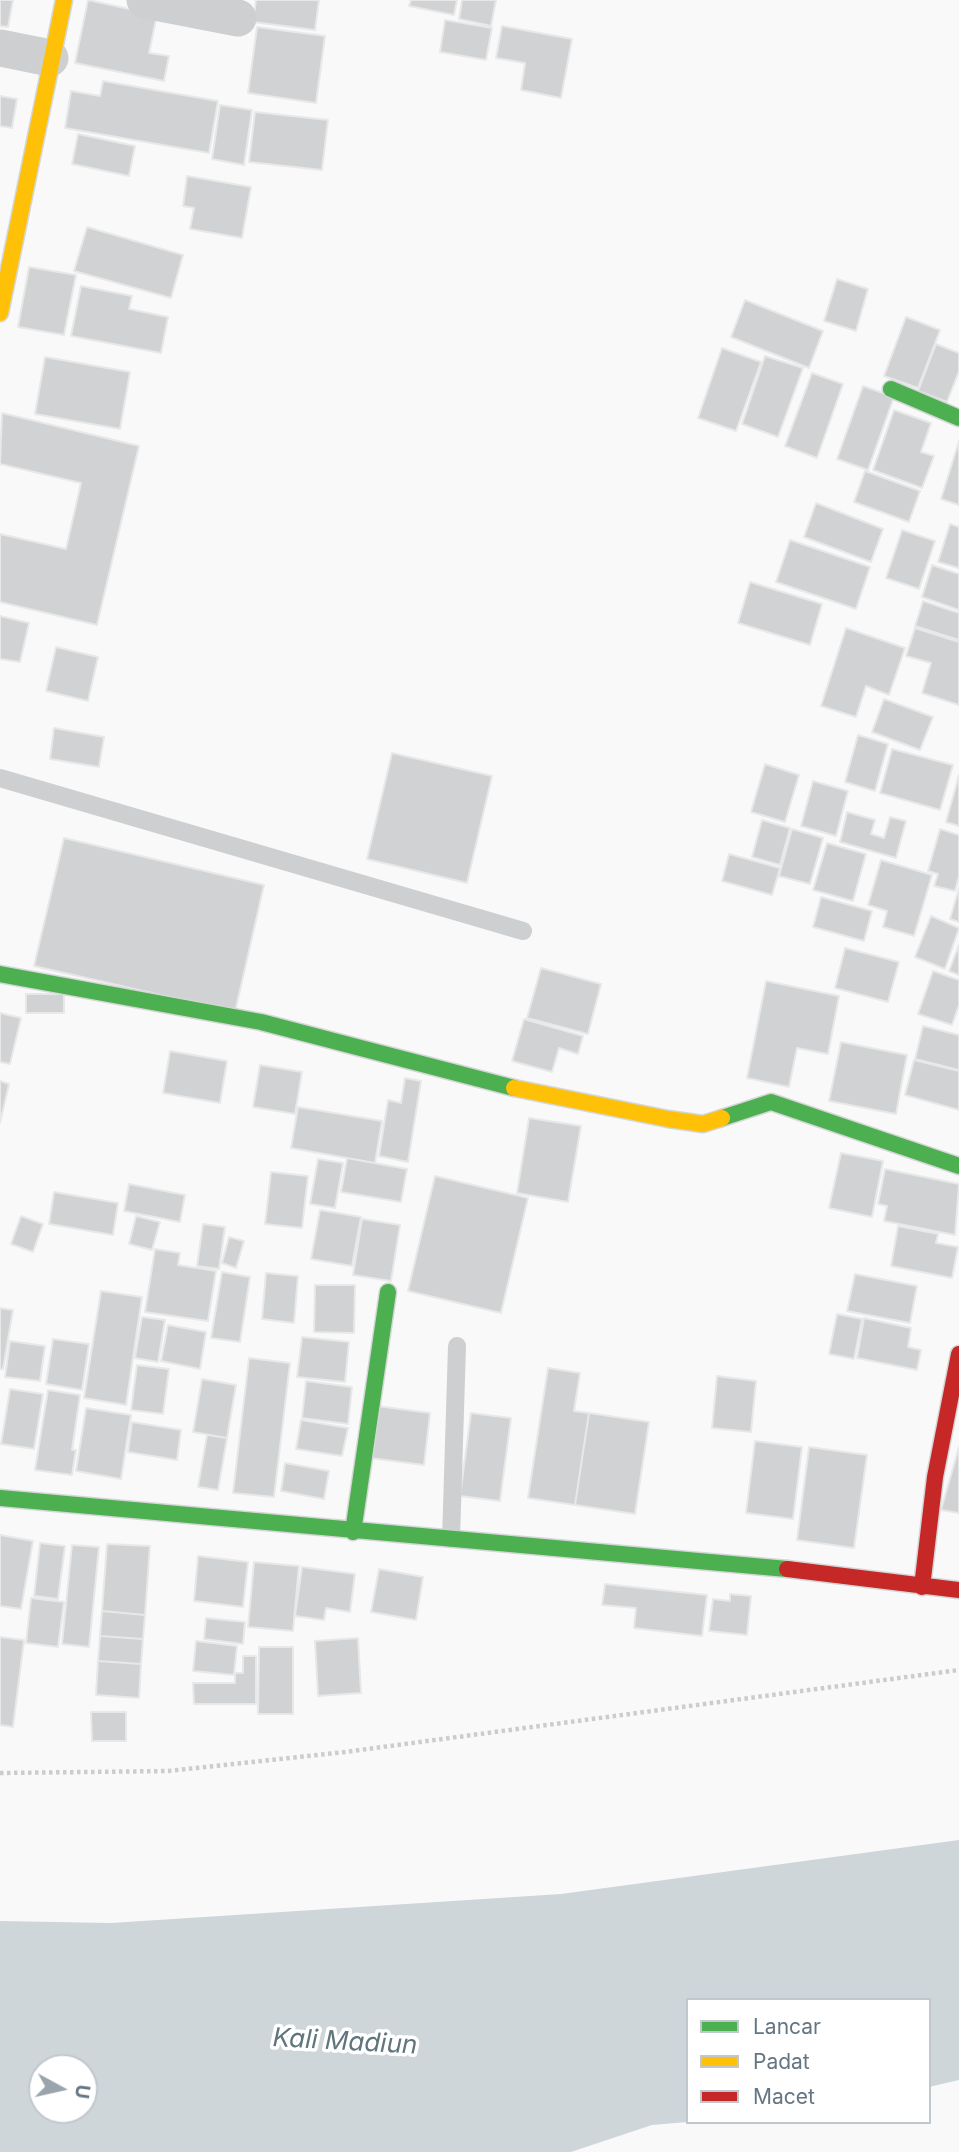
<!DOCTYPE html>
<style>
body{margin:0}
#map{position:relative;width:959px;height:2152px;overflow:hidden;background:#f9f9f9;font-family:Inter,sans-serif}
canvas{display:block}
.legend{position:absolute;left:686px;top:1998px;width:245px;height:126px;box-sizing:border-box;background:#fff;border:2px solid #c1c8cd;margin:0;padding:9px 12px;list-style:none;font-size:21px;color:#657683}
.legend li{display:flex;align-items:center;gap:14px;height:35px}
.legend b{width:35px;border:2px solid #c1c8cd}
.north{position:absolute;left:28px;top:2054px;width:70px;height:70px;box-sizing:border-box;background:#fff;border:2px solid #c1c8cd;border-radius:50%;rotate:98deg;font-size:19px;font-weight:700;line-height:28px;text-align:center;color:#657683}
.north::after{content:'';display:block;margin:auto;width:24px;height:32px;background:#99a4ac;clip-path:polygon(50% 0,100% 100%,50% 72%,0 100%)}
</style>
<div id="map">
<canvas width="959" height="2152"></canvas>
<ul class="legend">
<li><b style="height:9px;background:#4caf50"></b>Lancar</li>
<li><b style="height:9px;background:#ffc107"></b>Padat</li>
<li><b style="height:9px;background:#c62828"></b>Macet</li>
</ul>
<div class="north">U</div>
</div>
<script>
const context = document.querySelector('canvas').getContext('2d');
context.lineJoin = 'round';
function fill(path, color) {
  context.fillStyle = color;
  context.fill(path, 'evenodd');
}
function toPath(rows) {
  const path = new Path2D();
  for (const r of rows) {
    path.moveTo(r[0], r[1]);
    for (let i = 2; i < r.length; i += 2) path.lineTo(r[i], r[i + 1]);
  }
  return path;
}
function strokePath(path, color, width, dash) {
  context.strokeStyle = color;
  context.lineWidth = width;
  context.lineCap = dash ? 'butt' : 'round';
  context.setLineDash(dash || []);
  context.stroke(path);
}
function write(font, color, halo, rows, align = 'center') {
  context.font = font + ' Inter,sans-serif';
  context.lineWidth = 7;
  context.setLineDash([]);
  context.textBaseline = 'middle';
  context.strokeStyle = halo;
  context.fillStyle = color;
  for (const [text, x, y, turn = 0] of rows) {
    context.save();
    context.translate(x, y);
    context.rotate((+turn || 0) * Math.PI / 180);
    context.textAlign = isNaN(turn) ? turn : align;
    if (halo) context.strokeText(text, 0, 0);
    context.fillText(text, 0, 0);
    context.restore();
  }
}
const water = toPath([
 [959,1840,959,2080,929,2087,929,2000,688,2000,688,2122,652,2125,571,2152,0,2152,0,1921,111,1923,561,1894],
 [42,2068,84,2068,84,2110,42,2110]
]);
const building = toPath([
 [0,0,13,0,8,27,0,26,0,0],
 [88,0,157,15,149,53,169,56,164,81,75,63,88,0],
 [256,0,319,0,315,30,253,22,256,0],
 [411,0,457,0,454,15,409,6,411,0],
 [462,0,496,0,491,26,459,19,462,0],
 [445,20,492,28,486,60,440,52,445,20],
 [502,26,572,39,561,98,521,90,525,63,496,58,502,26],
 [257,27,325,36,316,103,248,93,257,27],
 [103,81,218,101,209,153,65,128,71,91,100,96,103,81],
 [0,96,17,99,12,128,0,126,0,96],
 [220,105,252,110,244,165,212,159,220,105],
 [255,112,328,120,322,170,249,162,255,112],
 [78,134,135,146,129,176,72,164,78,134],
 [187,176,251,187,242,238,190,229,194,208,183,206,187,176],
 [87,227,183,255,171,298,74,271,87,227],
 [29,267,76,275,64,335,18,327,29,267],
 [837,279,868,289,856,331,824,321,837,279],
 [81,286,132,296,129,309,168,317,161,353,71,336,81,286],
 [745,300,823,331,809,368,731,337,745,300],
 [906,317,940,330,918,388,884,376,906,317],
 [936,344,959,353,959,371,947,402,918,391,936,344],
 [722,348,761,362,736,431,698,418,722,348],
 [765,356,803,368,778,437,742,424,765,356],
 [45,357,130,372,120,429,35,414,45,357],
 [812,373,843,384,817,458,785,446,812,373],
 [863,386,894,397,868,470,837,459,863,386],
 [894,410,931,423,921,452,934,456,922,488,873,470,894,410],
 [2,413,139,446,97,625,0,602,0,534,66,549,81,483,0,464,2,413],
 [959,441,959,505,941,499,959,441],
 [865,471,920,491,909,522,854,502,865,471],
 [816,503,883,529,871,562,804,537,816,503],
 [950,524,959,527,959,568,938,562,950,524],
 [902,530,935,541,919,589,886,578,902,530],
 [790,540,870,567,856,609,776,582,790,540],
 [932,565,959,574,959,610,922,597,932,565],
 [750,582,822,604,810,645,738,623,750,582],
 [923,601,959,613,959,640,915,626,923,601],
 [0,616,29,623,20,662,0,659,0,616],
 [846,628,905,648,889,695,866,686,856,717,821,706,846,628],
 [915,628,959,642,959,705,922,693,931,663,906,656,915,628],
 [56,647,98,657,88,701,46,691,56,647],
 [884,699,933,717,920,750,872,732,884,699],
 [54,728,104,737,99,767,50,759,54,728],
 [858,735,888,744,875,791,845,782,858,735],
 [892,749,953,765,940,810,880,793,892,749],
 [392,753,492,776,467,883,367,859,392,753],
 [765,764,799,775,785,822,751,812,765,764],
 [959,775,959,826,946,822,959,775],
 [813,781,848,791,836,836,801,826,813,781],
 [847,812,875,820,871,834,884,838,890,817,906,821,896,858,840,842,847,812],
 [762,820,790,828,780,865,752,857,762,820],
 [792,829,823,838,810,884,779,876,792,829],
 [940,829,959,835,959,876,955,891,934,886,938,874,928,871,940,829],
 [64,838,264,885,235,1012,34,966,64,838],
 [827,843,866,854,853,901,813,890,827,843],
 [729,854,780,868,772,895,722,881,729,854],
 [881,860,932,875,914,936,883,927,887,911,868,905,881,860],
 [959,888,959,922,950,919,959,888],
 [821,897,872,911,864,941,813,927,821,897],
 [931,916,959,928,945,969,915,957,931,916],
 [959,945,959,975,949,971,959,945],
 [845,948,899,962,888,1002,835,988,845,948],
 [541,968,601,984,588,1034,527,1018,541,968],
 [933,971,959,980,959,1005,952,1025,918,1014,933,971],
 [766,981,839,996,828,1054,797,1048,789,1087,747,1078,766,981],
 [26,994,64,994,64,1013,26,1013,26,994],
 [0,1013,21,1018,10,1064,0,1062,0,1013],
 [524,1019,583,1036,578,1054,559,1048,552,1072,512,1061,524,1019],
 [923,1026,959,1035,959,1070,915,1059,923,1026],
 [841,1042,907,1055,896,1114,829,1101,841,1042],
 [170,1051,227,1061,220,1103,163,1093,170,1051],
 [914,1060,959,1071,959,1110,905,1095,914,1060],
 [260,1065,302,1072,295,1114,253,1107,260,1065],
 [405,1078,421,1081,408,1162,379,1156,388,1100,401,1103,405,1078],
 [0,1081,9,1084,0,1123,0,1081],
 [298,1107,382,1121,375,1163,291,1148,298,1107],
 [529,1118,581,1126,568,1202,517,1193,529,1118],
 [841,1153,883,1161,872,1217,829,1208,841,1153],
 [347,1158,407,1169,401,1202,341,1192,347,1158],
 [318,1159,343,1163,335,1208,310,1204,318,1159],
 [885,1169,959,1184,955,1235,884,1221,887,1206,878,1204,885,1169],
 [271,1172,308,1176,302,1228,265,1224,271,1172],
 [435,1176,528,1198,501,1313,408,1291,435,1176],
 [129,1184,185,1195,180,1222,124,1211,129,1184],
 [54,1192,118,1203,113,1235,49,1224,54,1192],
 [320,1210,361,1217,352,1266,311,1259,320,1210],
 [21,1216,43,1224,33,1252,11,1244,21,1216],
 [136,1216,160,1222,152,1250,129,1244,136,1216],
 [362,1219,400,1225,391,1281,353,1275,362,1219],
 [203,1224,225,1227,219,1269,197,1266,203,1224],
 [898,1226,938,1234,936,1243,958,1247,952,1278,891,1266,898,1226],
 [229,1237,244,1241,236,1268,222,1263,229,1237],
 [155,1249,180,1253,178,1265,216,1271,208,1321,145,1312,155,1249],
 [222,1272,250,1277,240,1342,211,1338,222,1272],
 [266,1273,298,1276,294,1323,262,1319,266,1273],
 [855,1274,917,1286,910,1323,847,1311,855,1274],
 [315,1285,355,1285,354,1333,314,1332,315,1285],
 [101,1291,142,1297,126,1405,84,1398,101,1291],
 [0,1308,13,1310,3,1369,0,1369,0,1308],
 [837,1314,862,1319,854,1359,829,1354,837,1314],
 [142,1317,165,1320,158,1362,135,1358,142,1317],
 [864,1318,911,1328,908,1347,921,1350,917,1370,857,1358,864,1318],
 [168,1325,206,1332,200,1369,161,1361,168,1325],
 [302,1337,349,1342,345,1382,297,1377,302,1337],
 [53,1339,89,1344,82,1390,46,1384,53,1339],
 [10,1341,45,1346,40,1381,5,1377,10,1341],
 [249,1358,290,1363,274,1497,233,1493,249,1358],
 [137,1365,169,1369,163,1414,131,1410,137,1365],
 [548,1368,580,1373,574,1411,589,1413,575,1505,528,1498,548,1368],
 [717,1376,756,1381,751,1432,712,1428,717,1376],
 [202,1379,236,1385,227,1438,193,1432,202,1379],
 [306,1381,352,1387,348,1424,302,1418,306,1381],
 [10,1389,43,1394,34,1449,1,1444,10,1389],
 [48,1390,80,1395,72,1450,76,1450,72,1475,35,1470,48,1390],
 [377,1406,430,1413,424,1465,370,1458,377,1406],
 [86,1408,131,1415,121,1479,76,1471,86,1408],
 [471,1413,511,1418,500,1501,460,1496,471,1413],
 [589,1413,649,1422,635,1514,575,1505,589,1413],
 [301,1420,348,1428,342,1456,296,1449,301,1420],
 [132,1422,181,1430,177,1460,128,1452,132,1422],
 [207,1435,227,1438,218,1490,198,1487,207,1435],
 [755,1441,802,1447,793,1519,746,1513,755,1441],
 [809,1447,867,1455,854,1548,797,1540,809,1447],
 [959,1447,959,1513,941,1510,959,1447],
 [285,1463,329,1471,324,1499,281,1491,285,1463],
 [0,1535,33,1541,21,1609,0,1606,0,1535],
 [40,1543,65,1546,58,1599,34,1596,40,1543],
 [107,1544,150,1546,145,1615,102,1611,107,1544],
 [72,1545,99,1547,89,1647,62,1644,72,1545],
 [198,1556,248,1562,243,1607,194,1601,198,1556],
 [254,1562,299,1566,293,1631,248,1627,254,1562],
 [302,1567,355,1574,350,1612,326,1608,324,1620,295,1616,302,1567],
 [379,1569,423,1577,416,1620,371,1612,379,1569],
 [605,1584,707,1595,702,1636,634,1628,636,1608,602,1605,605,1584],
 [730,1594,751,1596,747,1635,709,1631,713,1599,730,1601,730,1594],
 [31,1598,64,1602,58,1647,26,1643,31,1598],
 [102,1611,145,1615,143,1639,100,1636,102,1611],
 [206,1618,245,1622,243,1644,204,1639,206,1618],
 [100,1636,143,1639,141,1664,98,1661,100,1636],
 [0,1637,24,1640,13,1727,0,1725,0,1637],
 [358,1638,361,1693,318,1696,315,1641,358,1638],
 [196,1641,237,1646,234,1675,193,1671,196,1641],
 [259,1647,293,1647,293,1714,258,1714,259,1647],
 [243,1656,256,1656,256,1704,194,1704,193,1683,235,1683,235,1673,243,1673,243,1656],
 [98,1661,141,1664,139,1698,96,1695,98,1661],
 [91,1712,126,1712,126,1741,92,1741,91,1712]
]);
const path = toPath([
 [0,1773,168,1771,345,1752,959,1670]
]);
const lane = toPath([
 [0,778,523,931],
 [451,1539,457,1346]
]);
const street = toPath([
 [145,0,238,18],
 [0,48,50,58]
]);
const fast = toPath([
 [891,389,959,418],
 [0,974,261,1022,514,1088],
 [722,1118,771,1102,959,1166],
 [0,1498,787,1569],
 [353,1532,388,1292]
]);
const slow = toPath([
 [0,313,64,0],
 [514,1088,668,1119,703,1124,722,1118]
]);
const jam = toPath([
 [787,1569,959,1590],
 [922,1587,935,1477,959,1354]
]);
const waterNames = [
 ["Kali Madiun",345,2042,3]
];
fill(water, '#ced6d9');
fill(building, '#d0d2d3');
strokePath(building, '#e8e8e8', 2);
strokePath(fast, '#d5d6d7', 19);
strokePath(slow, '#d5d6d7', 19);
strokePath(jam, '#d5d6d7', 19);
strokePath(path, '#cbcccd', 4.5, [3.5, 3.5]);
strokePath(lane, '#cecfd0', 18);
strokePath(street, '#cecfd0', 37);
strokePath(fast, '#4caf50', 16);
strokePath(slow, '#ffc107', 16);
strokePath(jam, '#c62828', 16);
write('italic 26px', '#60757c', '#fff', waterNames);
</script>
